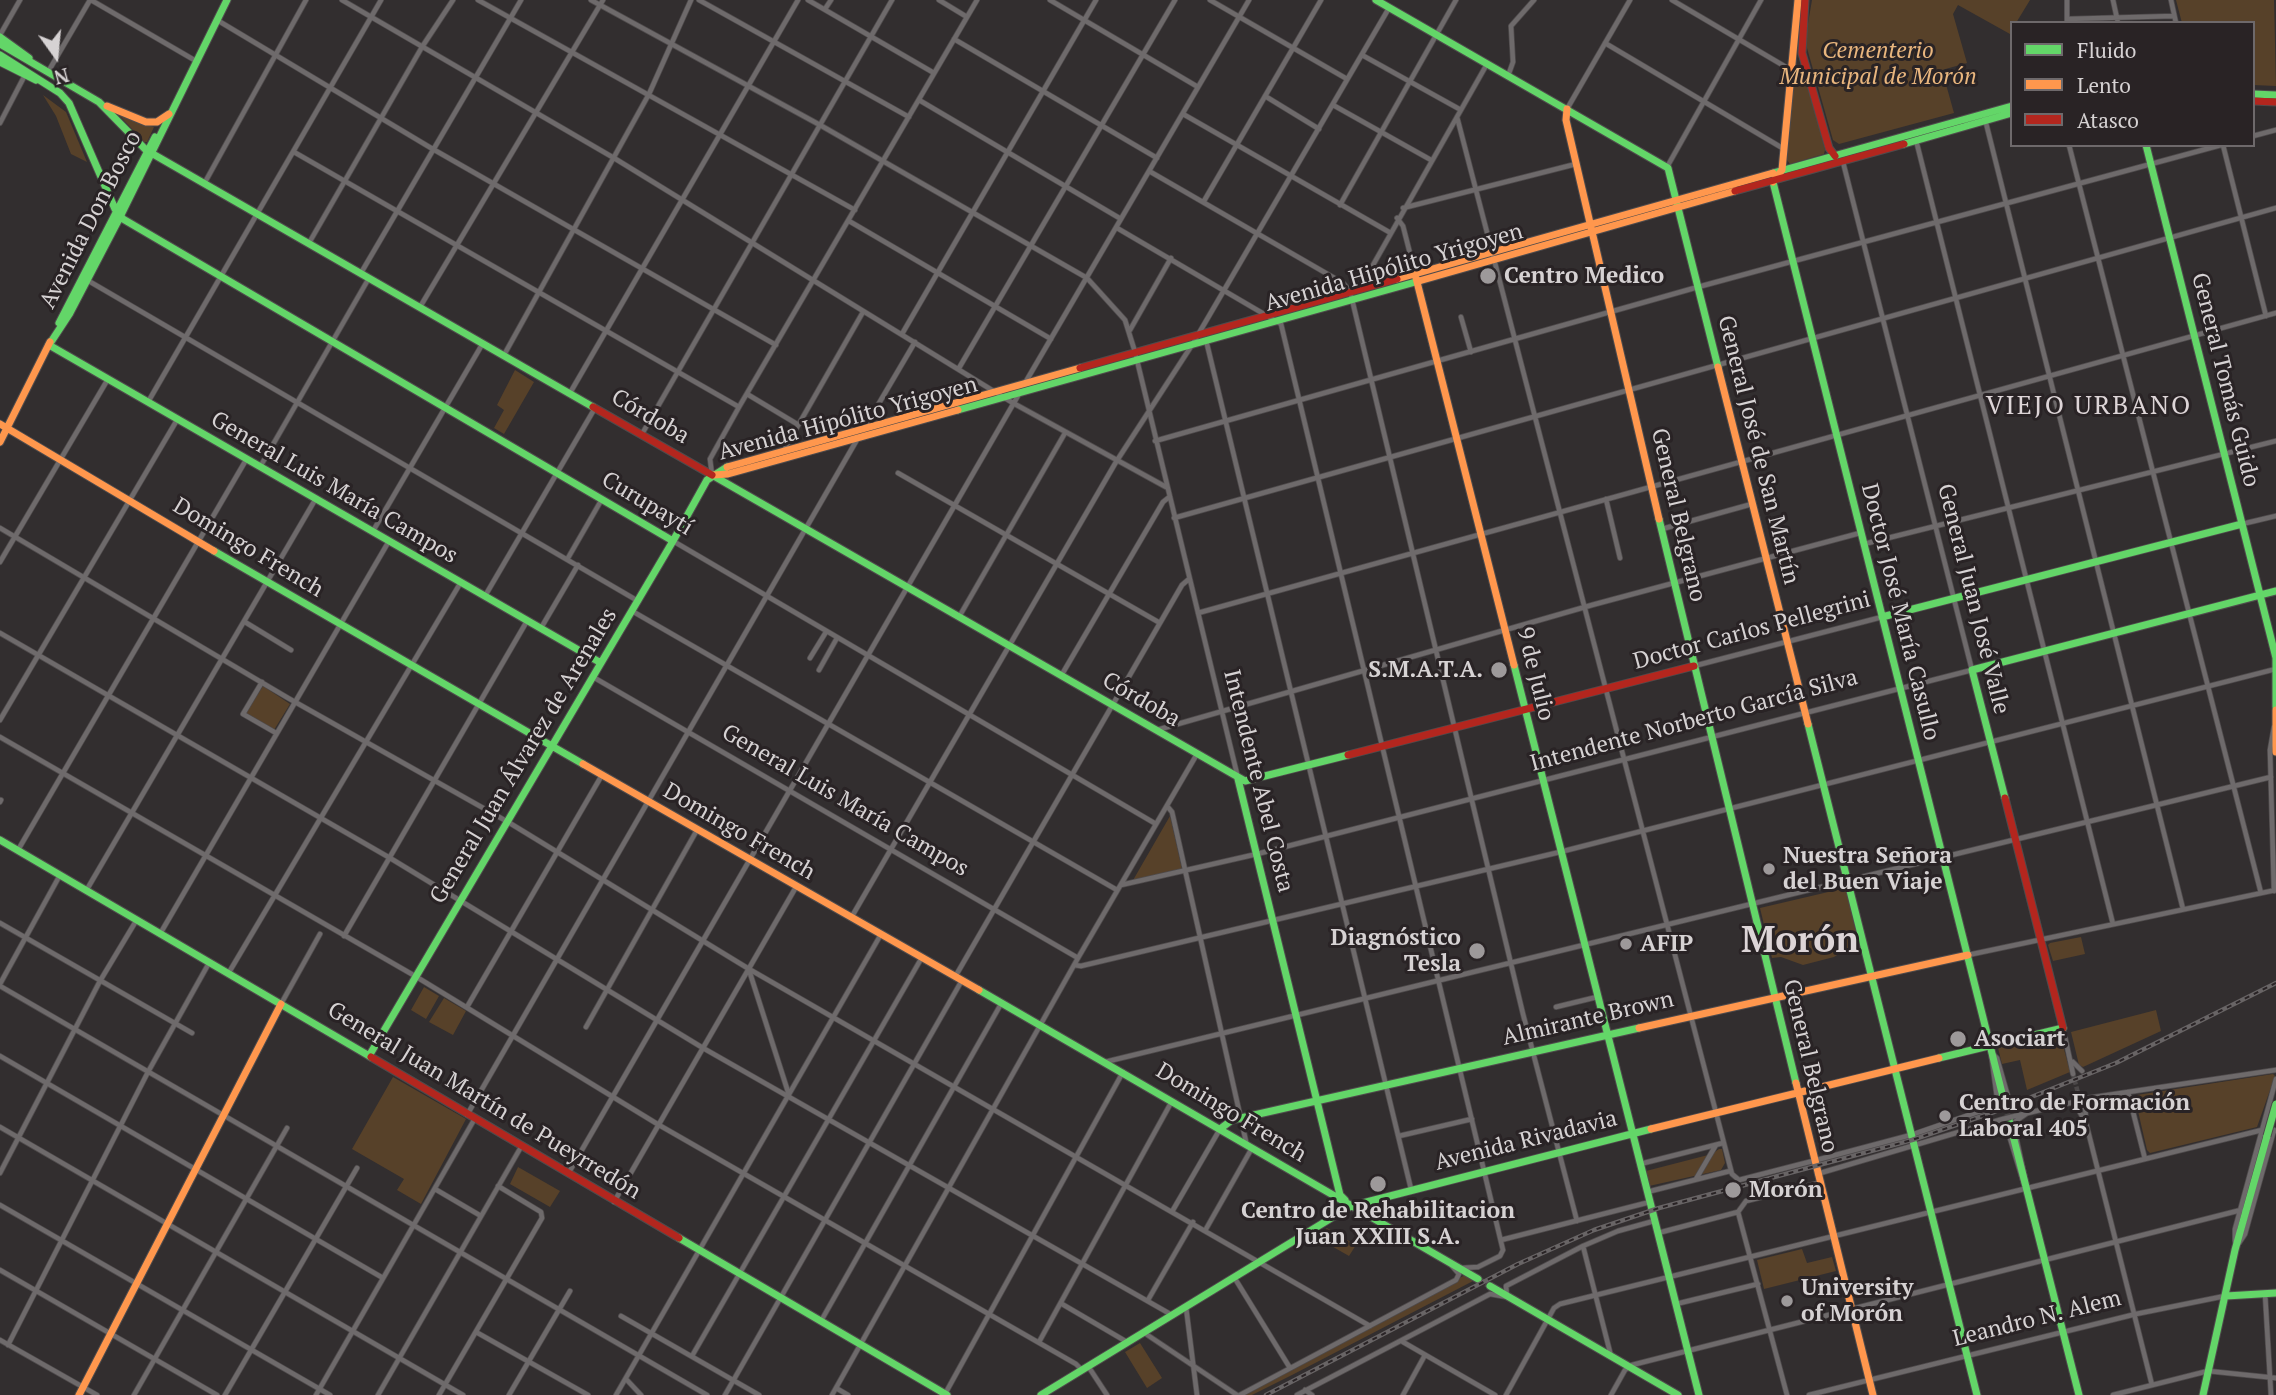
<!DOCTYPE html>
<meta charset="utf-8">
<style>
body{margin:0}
#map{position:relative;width:2276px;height:1395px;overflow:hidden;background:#322e2f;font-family:"PT Serif",serif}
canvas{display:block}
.legend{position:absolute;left:2010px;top:21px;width:245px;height:126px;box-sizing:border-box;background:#292325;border:2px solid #6e696b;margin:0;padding:9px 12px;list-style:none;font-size:21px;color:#d6d2d3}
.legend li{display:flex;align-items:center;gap:14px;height:35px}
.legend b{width:35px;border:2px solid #6e696b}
.north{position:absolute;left:21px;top:21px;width:70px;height:70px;-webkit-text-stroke:5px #292325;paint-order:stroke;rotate:165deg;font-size:19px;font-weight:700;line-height:28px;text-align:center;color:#d6d2d3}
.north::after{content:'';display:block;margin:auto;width:24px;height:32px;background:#d6d2d3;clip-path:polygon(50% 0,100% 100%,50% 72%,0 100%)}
</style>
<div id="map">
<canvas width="2276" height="1395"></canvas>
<ul class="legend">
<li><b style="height:9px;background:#63d668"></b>Fluido</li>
<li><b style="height:9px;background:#ff974d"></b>Lento</li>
<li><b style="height:9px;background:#b3261e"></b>Atasco</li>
</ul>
<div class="north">N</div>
</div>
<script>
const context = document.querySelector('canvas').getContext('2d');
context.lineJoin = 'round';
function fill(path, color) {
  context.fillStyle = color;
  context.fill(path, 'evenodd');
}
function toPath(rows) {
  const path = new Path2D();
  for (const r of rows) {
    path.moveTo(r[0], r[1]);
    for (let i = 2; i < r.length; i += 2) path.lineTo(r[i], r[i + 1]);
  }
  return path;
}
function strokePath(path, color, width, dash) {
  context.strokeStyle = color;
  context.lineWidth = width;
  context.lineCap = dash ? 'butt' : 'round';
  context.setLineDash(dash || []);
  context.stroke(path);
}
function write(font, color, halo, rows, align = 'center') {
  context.font = font + ' "PT Serif",serif';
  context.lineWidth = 6;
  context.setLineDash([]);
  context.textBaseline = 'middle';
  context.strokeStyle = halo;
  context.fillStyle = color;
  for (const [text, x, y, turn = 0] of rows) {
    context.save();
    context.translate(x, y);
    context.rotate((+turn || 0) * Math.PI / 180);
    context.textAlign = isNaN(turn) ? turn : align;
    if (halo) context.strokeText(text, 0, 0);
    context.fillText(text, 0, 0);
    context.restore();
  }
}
const green = toPath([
 [1812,0,2030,0,2016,23,2012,23,2010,34,1958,5,1953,14,1967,63,1942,70,1954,113,1839,144,1833,140,1805,41],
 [2176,0,2274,0,2276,86,2253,85,2253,23,2182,23],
 [1799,79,1807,81,1825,150,1824,154,1790,164,1787,160,1794,82],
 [43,95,66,112,87,162,71,154,56,116],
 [119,115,154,127,147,142,144,142],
 [515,370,534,382,504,434,494,428,504,410,497,405],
 [263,686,290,704,274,730,246,713],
 [1170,816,1182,869,1132,882],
 [1841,889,1847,891,1858,942,1834,957,1803,965,1781,957,1772,958,1760,908],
 [2081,937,2085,954,2053,961,2048,945,2050,943],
 [424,987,439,996,426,1019,411,1010],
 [444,998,466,1011,453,1035,429,1022],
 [2156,1010,2161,1031,2083,1067,2079,1065,2071,1032],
 [2060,1034,2070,1072,2027,1090,2020,1060,2002,1064,1998,1048],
 [2273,1074,2275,1076,2257,1127,2150,1153,2147,1150,2135,1098,2137,1095],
 [393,1077,466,1119,421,1204,397,1190,404,1179,352,1149],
 [1719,1149,1722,1149,1725,1163,1721,1170,1649,1186,1646,1171,1712,1154],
 [518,1167,560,1191,550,1207,510,1184],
 [1327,1228,1356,1245,1349,1256,1314,1236],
 [1802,1249,1807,1263,1832,1257,1836,1271,1764,1289,1757,1260],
 [1465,1275,1475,1280,1292,1375,1252,1395,1244,1395],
 [1140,1343,1162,1378,1147,1388,1125,1352]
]);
const streetTunnel = toPath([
 [2073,1074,2078,1093]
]);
const secondaryTunnel = toPath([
 [2005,1105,2009,1120],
 [1478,1279,1490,1286]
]);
const street = toPath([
 [91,0,196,61],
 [342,0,614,158,1013,403,1166,487],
 [478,0,855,210],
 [591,0,820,125,1087,278,1125,320,1135,352,1238,778],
 [699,0,909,117],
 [808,0,934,73],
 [939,0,967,17],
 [1050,0,1198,87],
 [1210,0,1347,79],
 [1672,0,1791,70],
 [2067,0,2067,23],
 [2113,0,2118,23],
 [2171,0,2176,23],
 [825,9,831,0],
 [2067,19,2174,16],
 [217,20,431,148,776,345],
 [0,35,20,0],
 [954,39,1157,158],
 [1605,43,1784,149],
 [1362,55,1461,110],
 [48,72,90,0],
 [1508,76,1513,62,1511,26,1534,0],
 [1265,96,1319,129],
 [919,100,1121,219],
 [1333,105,1431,160],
 [1567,109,1630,0],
 [1183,114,1389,232],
 [1457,117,1732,1174,1739,1180,1813,1161,1911,1135,1998,1105,1991,1053],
 [1985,119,2183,909],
 [0,123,25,75],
 [2253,136,2276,130],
 [1916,140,2113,924],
 [2069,145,2261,893],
 [2223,145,2266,316],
 [294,152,739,407],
 [1667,167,1761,0],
 [1149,171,1343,283,1350,291,1523,1014,1577,1221],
 [204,184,306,0],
 [1204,201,1321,0],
 [1340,205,1456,0],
 [1403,208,1576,164],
 [1397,218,1403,226,1415,273],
 [849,221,1051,339],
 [1117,228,1281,324,1503,1250,1500,1256,1478,1267,1461,1268],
 [309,243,422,47,453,0],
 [361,273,521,0],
 [87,280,638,601],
 [1360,288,1487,64],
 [420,307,603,0],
 [1461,317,1471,352],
 [1130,330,1171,258],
 [902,334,1096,0],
 [1206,340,1411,1189],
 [504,355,649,94,691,0],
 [959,368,1175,0],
 [1025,383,1249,0],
 [570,393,798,0],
 [747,394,797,424],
 [148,402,381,0],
 [865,427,915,342],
 [642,434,892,0],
 [1155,441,1698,287,2221,145],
 [784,450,863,312],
 [260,467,369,278],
 [898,473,1160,623],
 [712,475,710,459,739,407,977,0],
 [1606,499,1620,558],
 [1174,518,2276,208],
 [2242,524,2276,516],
 [0,528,288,698,508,822,749,969,1370,1326],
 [1662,529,1752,504],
 [373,531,483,343],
 [673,541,1156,824],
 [1864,544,2276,441],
 [568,558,602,499],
 [0,562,108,379],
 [485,596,595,408],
 [632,611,1117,890],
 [1198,613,2276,313],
 [959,617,1065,433],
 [245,622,291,650],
 [541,628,578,565],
 [0,633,390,858,703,1048,1172,1315],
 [810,658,826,632],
 [1694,666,1882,617],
 [819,670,837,638],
 [1061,676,1163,502,1168,498],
 [593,677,1078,958],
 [262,682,243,714,276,733],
 [0,720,177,420],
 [2274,727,2270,750,2274,891],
 [1157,730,1592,605,1860,533],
 [0,737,415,976,659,1125,1076,1364,1082,1370],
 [0,802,1,800],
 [1167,806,1172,812,1177,834,1247,1146],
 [18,850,246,460],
 [1121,885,1257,854,1972,670,1843,162],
 [86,891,315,500],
 [851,918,1116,462,1192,345,1389,8],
 [0,923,192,1033],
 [160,934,389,541],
 [344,936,527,621],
 [1968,955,2276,890],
 [1074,965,1081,966,1560,852,2276,669],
 [749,970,789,1095],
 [228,974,461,582],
 [955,977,1182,585,1189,579],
 [0,984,60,875],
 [0,986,707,1395],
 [281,1004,320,934],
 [467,1007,602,775],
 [1556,1007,1597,997],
 [586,1027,697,830],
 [2063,1028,2073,1074],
 [1992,1053,1997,1058,2009,1100],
 [0,1056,383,1278],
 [1105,1062,2271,777],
 [2073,1062,2082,1071],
 [2128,1092,2145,1159],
 [2078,1093,2082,1108],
 [467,1115,858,438],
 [2011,1117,2074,1102,2086,1123],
 [1998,1121,2006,1125,2024,1184],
 [0,1127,463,1395],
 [1399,1136,1472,1119],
 [1640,1164,1723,1143],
 [0,1173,100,981,136,921],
 [568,1174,1019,394],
 [1817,1174,2003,1119],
 [1696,1179,1716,1145],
 [2026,1183,2013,1123,2026,1114],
 [435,1189,481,1216],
 [1647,1192,1730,1171],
 [614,1202,796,887],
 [0,1205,330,1395],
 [1173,1210,1220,1129],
 [1738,1212,1787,1395],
 [1206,1229,1252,1148],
 [1658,1233,1738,1212,1746,1201,1819,1183],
 [1501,1240,1650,1202],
 [2235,1241,2235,1229,2276,1079],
 [2239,1243,2245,1234,2274,1130],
 [1583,1246,1611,1356],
 [0,1270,217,1395],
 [1234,1277,1290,1368],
 [2265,1293,2271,1395],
 [1148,1300,1193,1222],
 [1062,1304,1127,1342],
 [1676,1304,1758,1284],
 [1186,1307,1197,1395],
 [621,1316,759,1395],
 [821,1321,1001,1004],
 [476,1332,588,1395],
 [1143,1332,1237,1395],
 [0,1340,97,1395],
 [1039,1342,1172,1101],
 [1403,1342,1495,1395],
 [8,1345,148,1072,209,963],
 [692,1356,921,959],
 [1088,1366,1107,1395],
 [626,1379,641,1395],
 [2152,1385,2086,1123,2085,1102,2088,1098,2276,1070],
 [836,1388,848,1395],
 [1305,1390,1312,1395],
 [945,1394,1123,1072],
 [134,1395,287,1128],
 [225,1395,357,1168],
 [316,1395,474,1120],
 [378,1395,521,1147],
 [439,1395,542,1218,541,1212,498,1186],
 [509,1395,570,1291],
 [616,1395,880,936],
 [725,1395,961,982],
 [832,1395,1078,958,1197,754],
 [1240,1395,1456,1280,1459,1274,1452,1266],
 [1297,1395,1490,1294,1507,1297,1506,1286,1583,1246,1618,1231,1654,1221],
 [1403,1395,1425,1355],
 [1506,1395,1554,1308,1560,1304,2262,1130,2276,1131],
 [1611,1395,1625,1370,1632,1365,2241,1210],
 [1809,1395,2136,1314,2225,1296],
 [2113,1395,2208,1371,2276,1378]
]);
const fast = toPath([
 [1376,0,1668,168,1718,367],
 [0,37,29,58],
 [0,44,99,102,146,150,593,407],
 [0,55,60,93,69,103,115,209,123,219,673,541,707,480,727,467],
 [0,62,36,80],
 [1790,80,1799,76,1809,77],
 [2253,94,2276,95],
 [1904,144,2012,113],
 [2146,145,2276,658,2276,707],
 [1773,173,2012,106],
 [1773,182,2005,1105],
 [59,323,155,137],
 [49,345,601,663],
 [49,345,70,313,117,223,227,0],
 [958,410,1419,281],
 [712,475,1245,781,1348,755],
 [1659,519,1796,1083],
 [214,551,583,764],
 [1882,617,2242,524],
 [1514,665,1699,1395],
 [1808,724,1977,1395],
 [1238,779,1340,1195,1345,1200],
 [2005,798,1972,670,2276,591],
 [0,840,371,1057],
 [979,990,1478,1279],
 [369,1056,673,541],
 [1939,1058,2063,1028],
 [2009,1120,2079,1395],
 [1220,1129,1232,1120,1639,1028],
 [679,1238,947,1395],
 [1490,1286,1678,1395],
 [2226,1296,2276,1293],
 [1041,1395,1351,1206,1651,1129],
 [2203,1395,2235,1250,2267,1136]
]);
const slow = toPath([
 [107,106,146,122,157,122,169,114],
 [1567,109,1566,120,1659,519],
 [1773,182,1782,170,1798,0],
 [1416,278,1514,665],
 [1397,279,1773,173],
 [1419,281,1735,191],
 [1718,367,1808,724],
 [0,424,214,551],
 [0,442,50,342],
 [727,467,1080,368],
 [714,475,728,474,958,410],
 [2276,710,2276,752],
 [583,764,979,990],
 [1639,1028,1968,955],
 [1796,1083,1873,1395],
 [1651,1129,1939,1058],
 [79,1395,281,1004]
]);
const jam = toPath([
 [1805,0,1802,53,1829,148,1835,156],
 [2253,101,2276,102],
 [1735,191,1904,144],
 [1080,368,1397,279],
 [593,407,712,475],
 [1348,755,1694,666],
 [2005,798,2063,1028],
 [371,1057,679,1238]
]);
const rail = toPath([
 [1266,1395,1518,1264,1594,1230,1659,1208,1912,1140,1994,1112,2116,1063,2276,983]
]);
const streetBridge = toPath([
 [2003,1119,2011,1117]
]);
const fastBridge = toPath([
 [2267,1136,2276,1104]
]);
const markers = [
 [1488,276,9,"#9d999a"],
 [1499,670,9,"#9d999a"],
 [1769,869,7,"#9d999a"],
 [1626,944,7,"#9d999a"],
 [1477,951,9,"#9d999a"],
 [1958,1039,9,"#9d999a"],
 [1945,1116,7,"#9d999a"],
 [1378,1184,9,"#9d999a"],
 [1733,1190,9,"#9d999a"],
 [1787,1301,7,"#9d999a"]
];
const parkNames = [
 ["Cementerio",1878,51],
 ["Municipal de Morón",1878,77]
];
const streetNames = [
 ["Avenida Don Bosco",91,220,-63],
 ["Avenida Hipólito Yrigoyen",1394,268,-16],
 ["General Tomás Guido",2225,380,76],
 ["Córdoba",650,417,30],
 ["Avenida Hipólito Yrigoyen",848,419,-15],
 ["General José de San Martín",1758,450,76],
 ["General Luis María Campos",334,488,30],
 ["Curupaytí",647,504,31],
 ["General Belgrano",1678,515,77],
 ["Domingo French",248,548,31],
 ["General Juan José Valle",1973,599,76],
 ["Doctor José María Casullo",1900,612,76],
 ["Doctor Carlos Pellegrini",1752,631,-15],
 ["9 de Julio",1535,674,76],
 ["Córdoba",1141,700,30],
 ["Intendente Norberto García Silva",1694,721,-15],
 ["General Juan Álvarez de Arenales",524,756,-59],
 ["Intendente Abel Costa",1258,781,76],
 ["General Luis María Campos",845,801,30],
 ["Domingo French",739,832,30],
 ["Almirante Brown",1588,1019,-13],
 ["General Belgrano",1810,1066,77],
 ["General Juan Martín de Pueyrredón",484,1101,31],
 ["Domingo French",1231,1113,31],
 ["Avenida Rivadavia",1526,1141,-14],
 ["Leandro N. Alem",2037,1319,-14]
];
const poiNames = [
 ["Centro Medico",1504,276],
 ["S.M.A.T.A.",1483,670,"right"],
 ["Nuestra Señora",1783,856],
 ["del Buen Viaje",1783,882],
 ["Diagnóstico",1461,938,"right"],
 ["Tesla",1461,964,"right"],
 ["AFIP",1640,944],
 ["Asociart",1974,1039],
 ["Centro de Formación",1959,1103],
 ["Laboral 405",1959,1129],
 ["Morón",1749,1190],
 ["Centro de Rehabilitacion",1378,1211,"center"],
 ["Juan XXIII S.A.",1378,1237,"center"],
 ["University",1801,1288],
 ["of Morón",1801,1314]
];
const quarterNames = [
 ["VIEJO URBANO",2089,407]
];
const townNames = [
 ["Morón",1800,941]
];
fill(green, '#574129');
strokePath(streetTunnel, '#4b4748', 4.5, [4.5, 2]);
strokePath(secondaryTunnel, '#4b4748', 6, [6, 3]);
strokePath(street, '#4f4b4c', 6);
strokePath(fast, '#4f4b4c', 9);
strokePath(slow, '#4f4b4c', 9);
strokePath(jam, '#4f4b4c', 9);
strokePath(street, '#6e6a6b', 4.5);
strokePath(fast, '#63d668', 7);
strokePath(slow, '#ff974d', 7);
strokePath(jam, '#b3261e', 7);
strokePath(rail, '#686465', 4.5);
strokePath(rail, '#292325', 2, [5]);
strokePath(streetBridge, '#4f4b4c', 6, []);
strokePath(fastBridge, '#4f4b4c', 9, []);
strokePath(streetBridge, '#6e6a6b', 4.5);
strokePath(fastBridge, '#63d668', 7);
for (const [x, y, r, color] of markers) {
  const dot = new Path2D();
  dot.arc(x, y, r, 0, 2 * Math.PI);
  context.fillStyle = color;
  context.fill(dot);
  strokePath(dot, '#292325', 2.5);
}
write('italic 23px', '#e9b67e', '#292325', parkNames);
write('23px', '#d6d2d3', '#292325', streetNames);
write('bold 23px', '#d6d2d3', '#292325', poiNames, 'left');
context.letterSpacing = '2px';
write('26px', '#ddd5d7', '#292325', quarterNames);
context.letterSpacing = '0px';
write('bold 37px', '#ddd5d7', '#292325', townNames);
</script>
